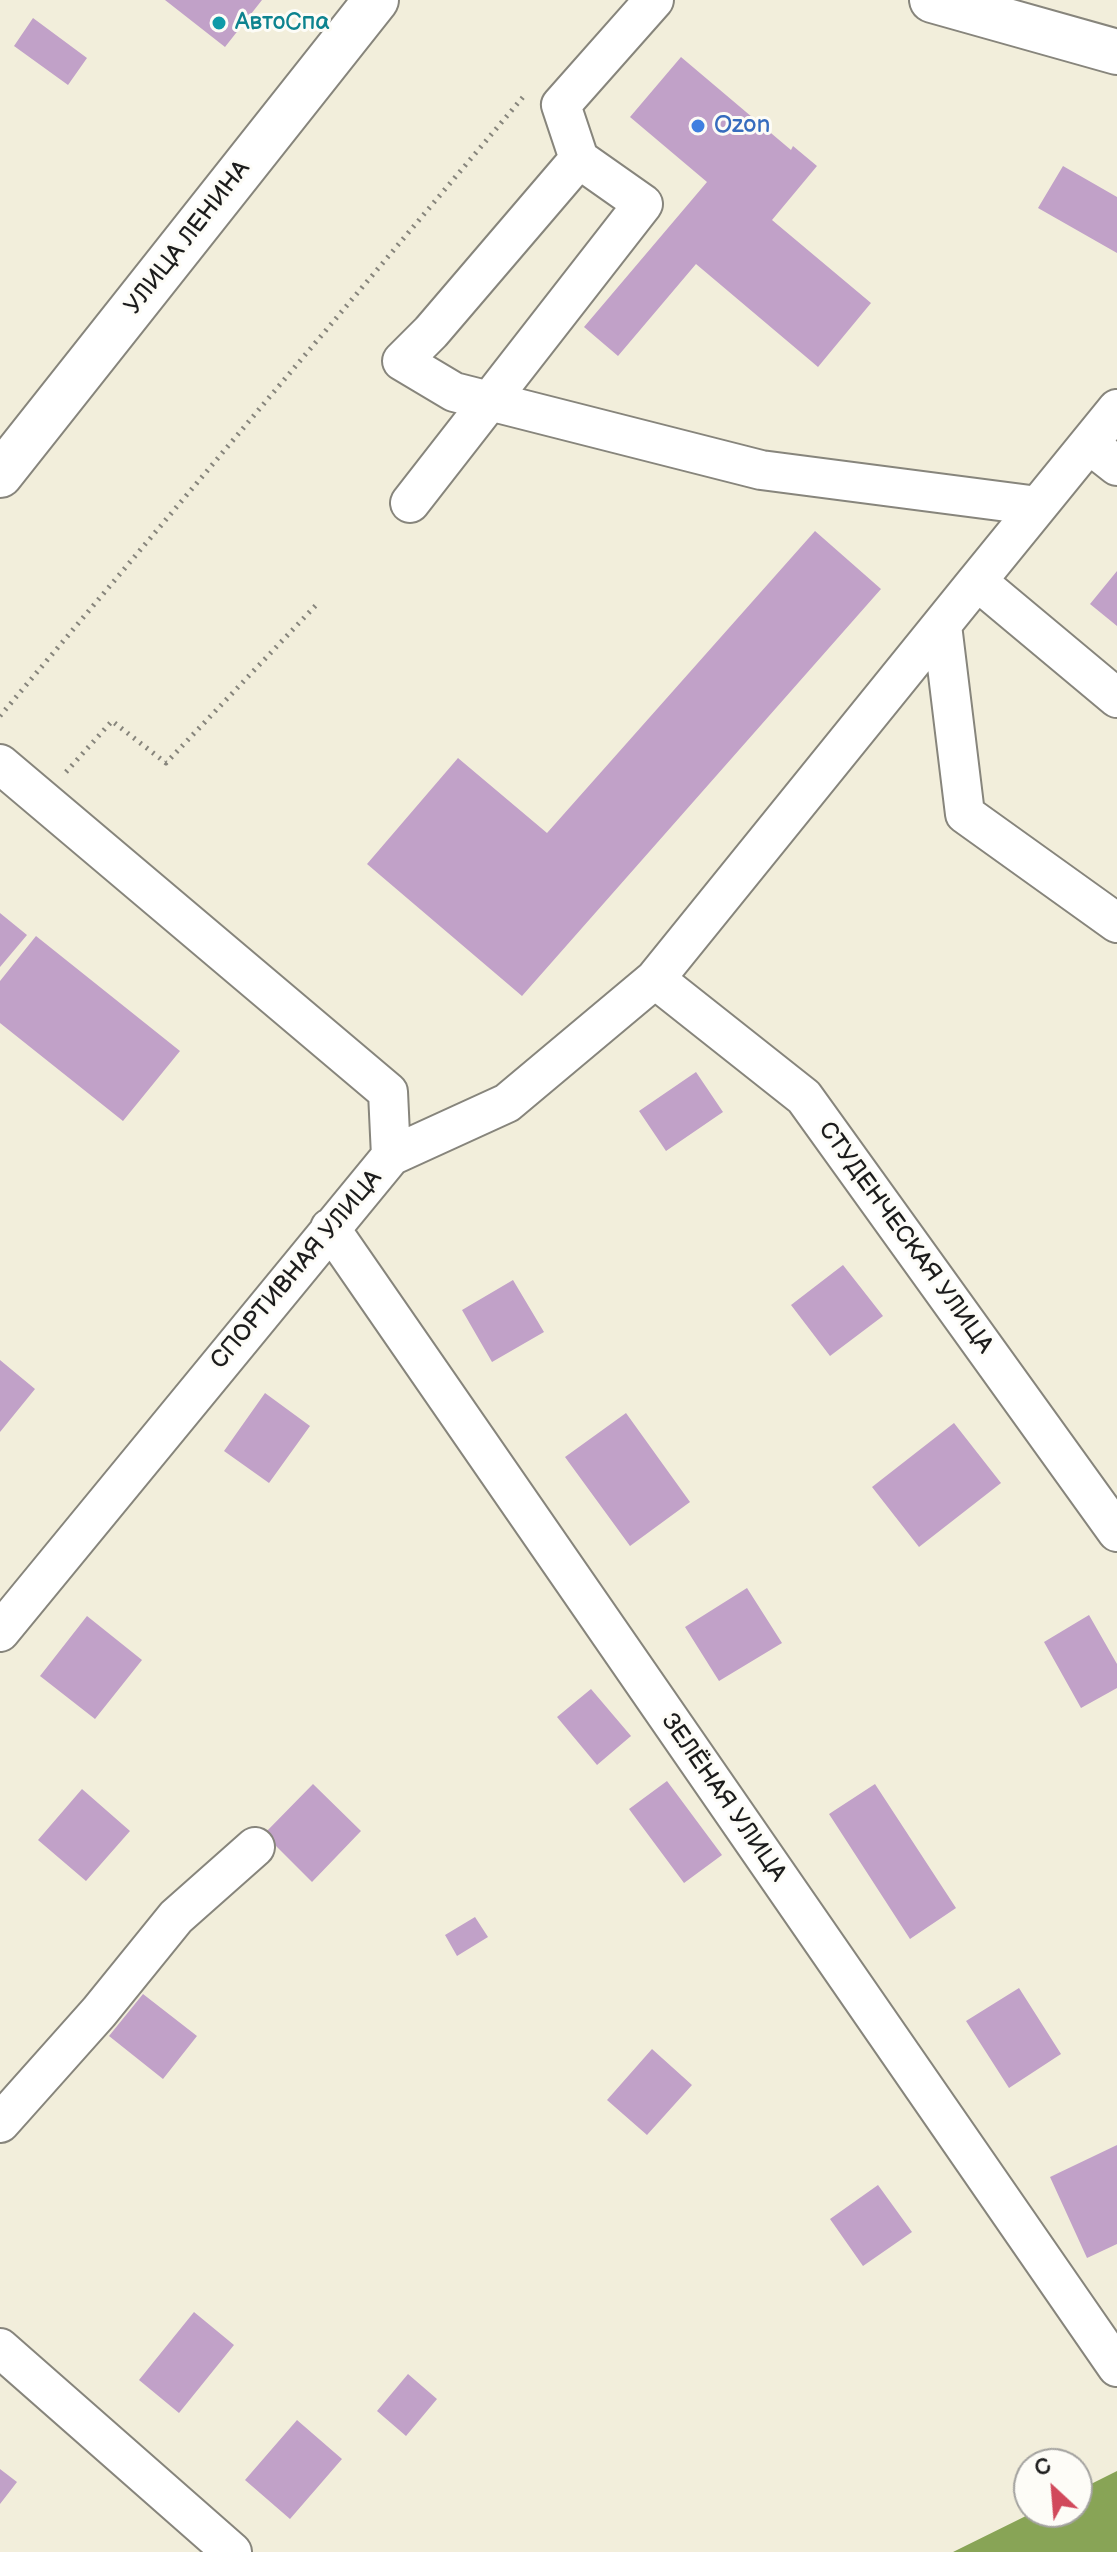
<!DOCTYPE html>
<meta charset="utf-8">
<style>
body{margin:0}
#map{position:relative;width:1117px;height:2552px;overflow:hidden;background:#f2eedb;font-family:"Balsamiq Sans",sans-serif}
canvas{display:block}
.north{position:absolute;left:1013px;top:2448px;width:80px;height:80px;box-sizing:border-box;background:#fdfcf7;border:2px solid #a3a29f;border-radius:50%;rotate:334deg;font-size:22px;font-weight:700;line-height:32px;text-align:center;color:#1c1c1c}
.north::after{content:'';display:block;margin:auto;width:28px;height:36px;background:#d1495b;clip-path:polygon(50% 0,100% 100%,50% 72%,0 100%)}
</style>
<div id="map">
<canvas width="1117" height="2552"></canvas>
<div class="north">С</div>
</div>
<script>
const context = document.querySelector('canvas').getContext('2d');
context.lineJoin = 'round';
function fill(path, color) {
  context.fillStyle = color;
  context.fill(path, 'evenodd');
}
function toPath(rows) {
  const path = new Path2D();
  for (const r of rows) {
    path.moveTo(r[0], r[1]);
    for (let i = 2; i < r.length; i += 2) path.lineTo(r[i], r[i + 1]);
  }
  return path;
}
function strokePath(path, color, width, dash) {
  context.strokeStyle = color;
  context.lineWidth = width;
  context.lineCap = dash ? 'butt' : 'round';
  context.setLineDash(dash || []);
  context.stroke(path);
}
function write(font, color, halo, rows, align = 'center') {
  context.font = font + ' "Balsamiq Sans",sans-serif';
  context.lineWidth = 6;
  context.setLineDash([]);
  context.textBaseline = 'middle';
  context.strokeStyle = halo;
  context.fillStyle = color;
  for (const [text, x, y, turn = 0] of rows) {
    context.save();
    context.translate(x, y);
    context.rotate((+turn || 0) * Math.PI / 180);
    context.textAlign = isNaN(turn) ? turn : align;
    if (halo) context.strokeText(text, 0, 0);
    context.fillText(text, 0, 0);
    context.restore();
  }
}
const forest = toPath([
 [1117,2471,1117,2552,953,2552,1034,2512,1077,2512,1077,2491]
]);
const building = toPath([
 [165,0,262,0,225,47],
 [33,18,87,58,68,85,14,46],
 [681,57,791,150,793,146,817,166,772,220,871,303,818,367,696,264,618,356,584,327,707,182,630,117],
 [1063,166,1117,197,1117,253,1038,208],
 [815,531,881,589,522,996,367,864,458,758,547,833],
 [1117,571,1117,626,1090,604],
 [0,913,27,935,0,967],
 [36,936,180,1051,123,1121,0,1023,0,981],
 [696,1072,723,1112,666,1151,639,1111],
 [843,1265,883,1316,830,1356,791,1305],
 [513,1280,544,1332,492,1362,462,1310],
 [0,1360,35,1389,0,1432],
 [265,1393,310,1426,269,1483,224,1451],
 [626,1413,690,1502,630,1546,565,1457],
 [954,1423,1001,1483,919,1547,872,1487],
 [747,1588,782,1643,719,1681,685,1627],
 [1089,1615,1117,1664,1117,1688,1081,1708,1044,1642],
 [87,1616,142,1660,95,1719,40,1676],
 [591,1689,631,1736,597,1765,557,1717],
 [667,1781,722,1855,684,1883,629,1809],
 [313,1784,361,1831,312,1882,264,1834],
 [875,1784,956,1908,910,1939,829,1814],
 [82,1789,130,1831,86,1881,38,1840],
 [475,1917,488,1937,457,1956,445,1935],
 [1019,1988,1061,2054,1009,2088,966,2021],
 [143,1994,197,2036,163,2079,109,2036],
 [652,2049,692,2085,647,2135,607,2100],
 [1117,2145,1117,2244,1087,2258,1050,2177],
 [878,2185,912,2232,863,2266,830,2219],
 [194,2312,234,2345,179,2413,139,2380],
 [408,2374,437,2399,406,2436,377,2411],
 [297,2420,342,2459,290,2519,245,2480],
 [0,2469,17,2482,0,2504]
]);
const path = toPath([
 [0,716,523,97],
 [66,772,112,721,166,763,319,602]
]);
const minor = toPath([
 [654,0,561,105,579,159,431,332,402,361,454,392,761,470,1038,506],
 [1117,409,977,581,1117,698],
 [1089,444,1117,466],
 [410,503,643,204,579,159],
 [942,625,965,814,1117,923],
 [0,764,388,1092,391,1156],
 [655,979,804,1097,1117,1532],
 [330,1228,1117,2367],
 [0,1632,391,1156,507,1103,655,979,977,581],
 [0,2123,99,2012,176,1917,255,1847],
 [0,2348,232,2552]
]);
const major = toPath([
 [932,0,1117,52],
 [0,475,376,0]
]);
const markers = [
 [219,23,8,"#0f9aa8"],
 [698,126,8,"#3f7fe0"]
];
const cultureNames = [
 ["АвтоСпа",235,23]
];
const shopNames = [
 ["Ozon",714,126]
];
const streetNames = [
 ["УЛИЦА ЛЕНИНА",188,238,-52],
 ["СТУДЕНЧЕСКАЯ УЛИЦА",905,1238,54],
 ["СПОРТИВНАЯ УЛИЦА",297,1270,-50],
 ["ЗЕЛЁНАЯ УЛИЦА",723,1798,55]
];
fill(forest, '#88a456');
fill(building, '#c1a1c8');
strokePath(minor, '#87857c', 42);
strokePath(major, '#87857c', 48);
strokePath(path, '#87857c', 5, [2, 6]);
strokePath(minor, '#fff', 38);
strokePath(major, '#fff', 44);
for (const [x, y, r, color] of markers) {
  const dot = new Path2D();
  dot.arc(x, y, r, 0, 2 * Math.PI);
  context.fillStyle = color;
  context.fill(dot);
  strokePath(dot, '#fdfcf7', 3);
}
write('24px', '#0d838f', '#fdfcf7', cultureNames, 'left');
write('24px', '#366cbe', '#fdfcf7', shopNames, 'left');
write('24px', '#1c1c1c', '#fdfcf7', streetNames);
</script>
